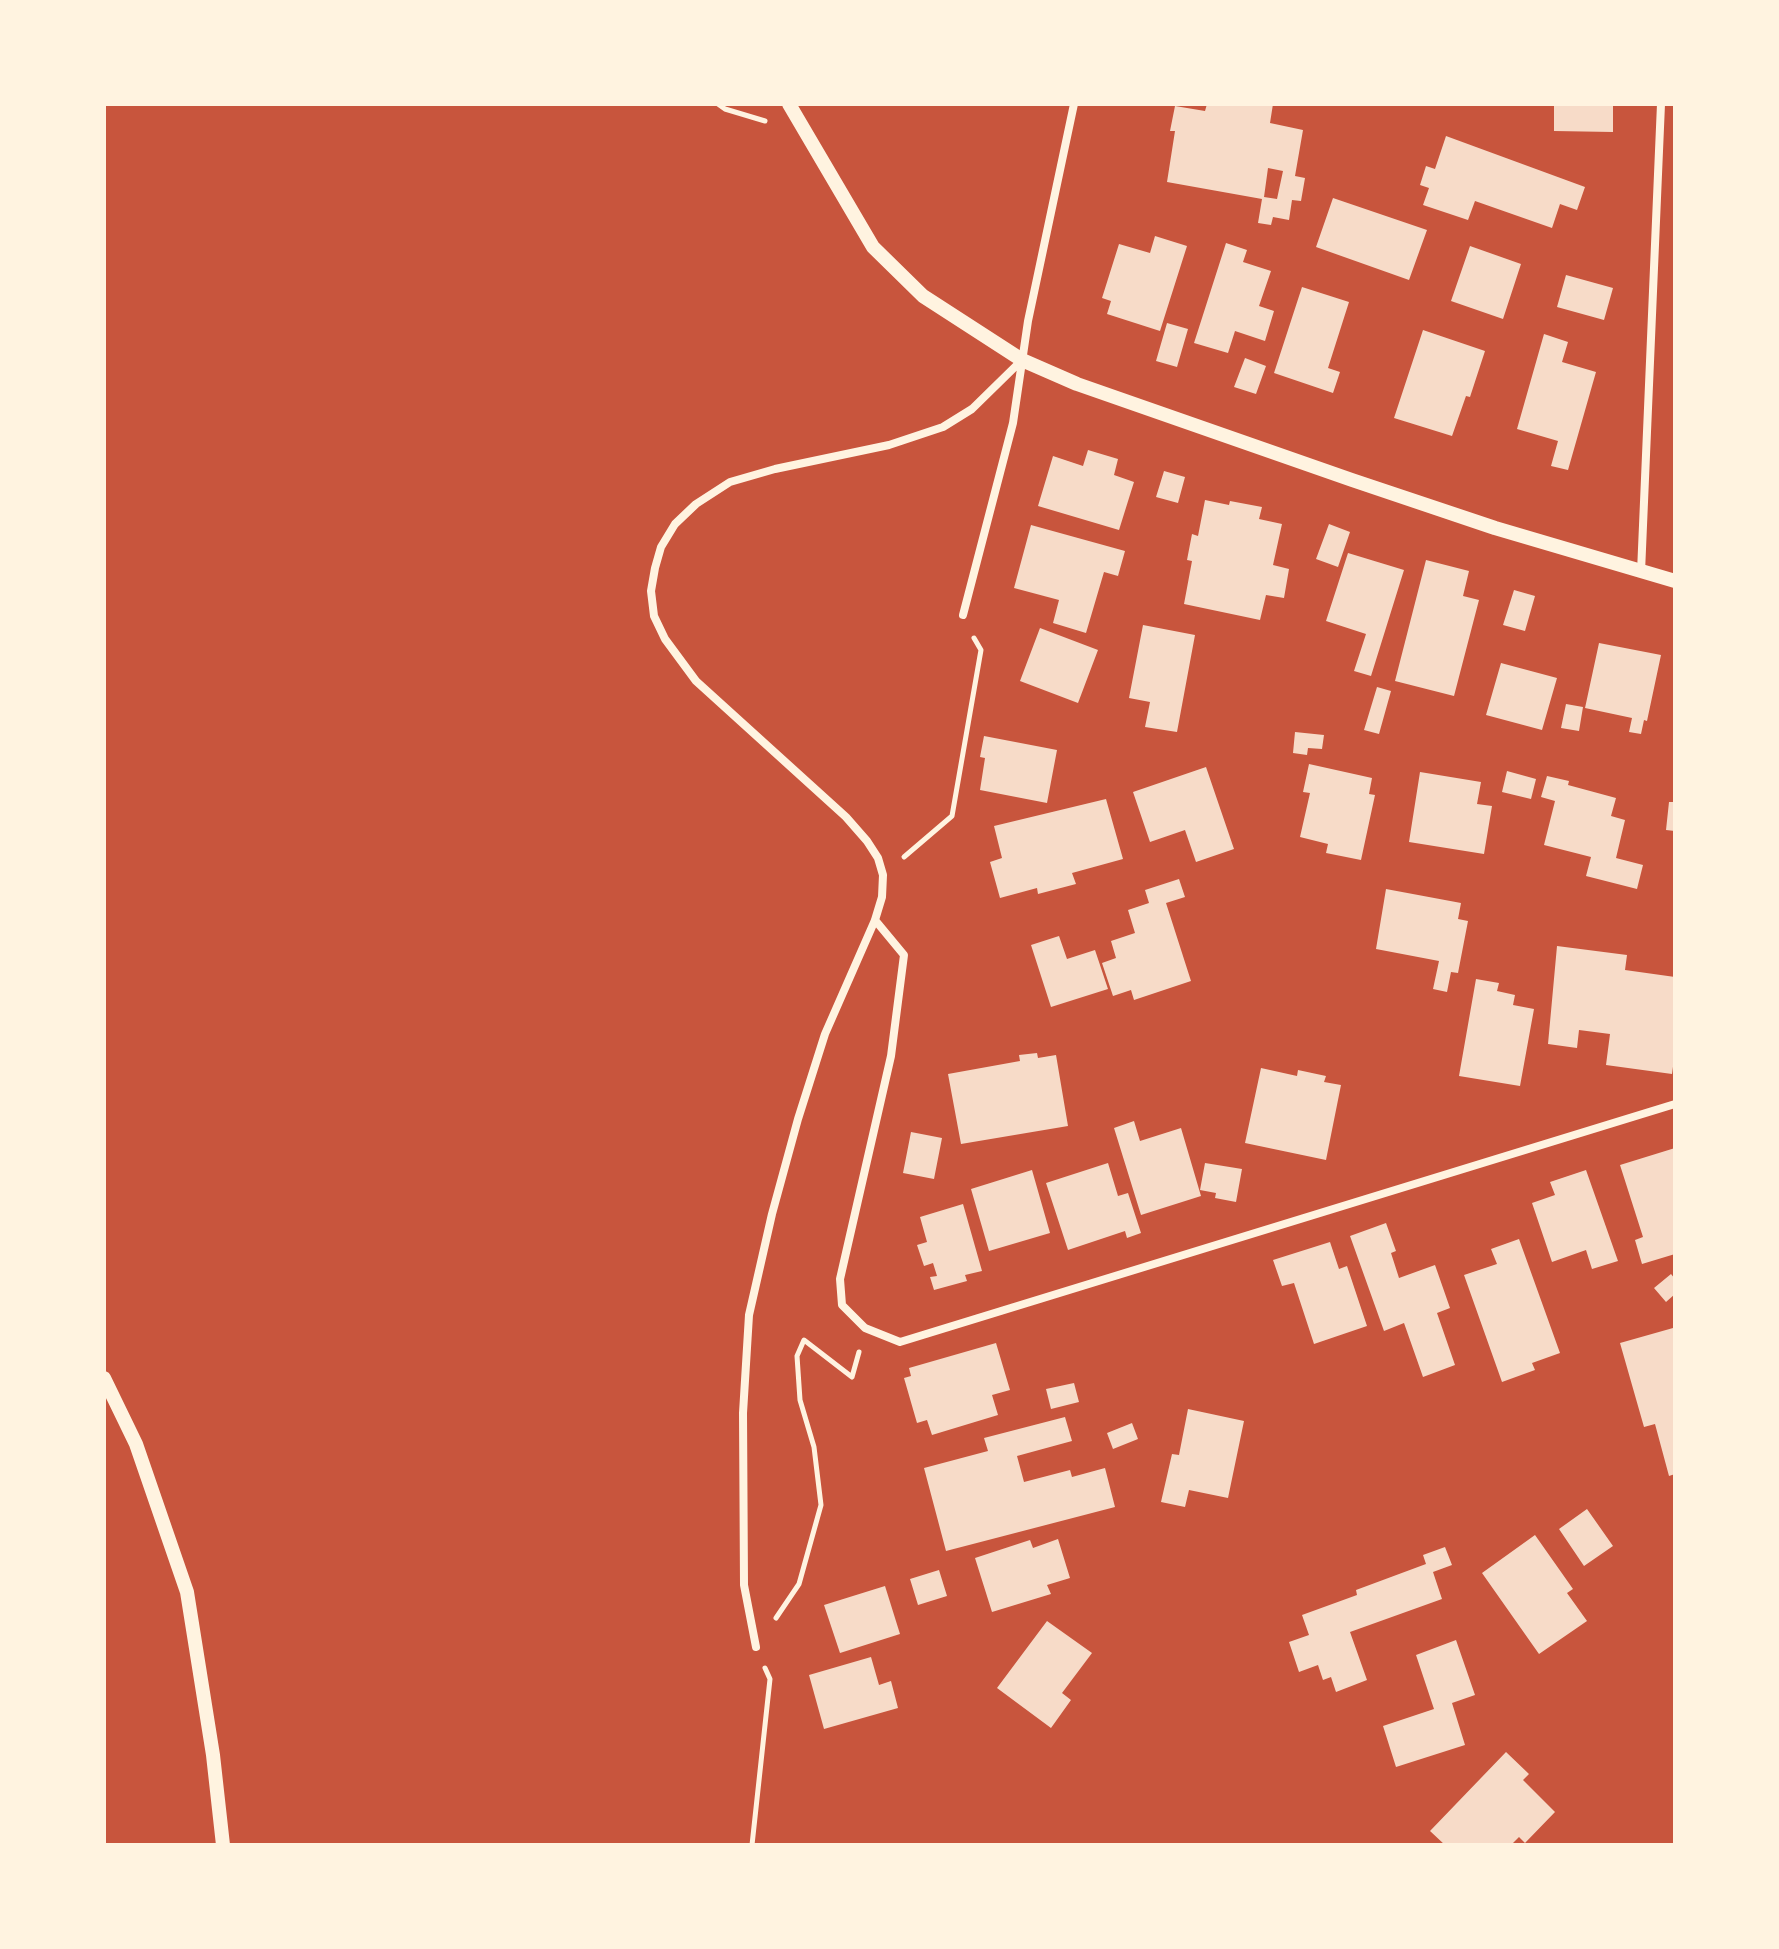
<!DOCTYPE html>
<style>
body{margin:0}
#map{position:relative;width:1779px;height:1949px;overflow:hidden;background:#c8553d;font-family:Literata,serif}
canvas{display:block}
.frame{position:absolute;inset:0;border:106px solid #fff3e0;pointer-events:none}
</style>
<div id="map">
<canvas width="1779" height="1949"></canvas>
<div class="frame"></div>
</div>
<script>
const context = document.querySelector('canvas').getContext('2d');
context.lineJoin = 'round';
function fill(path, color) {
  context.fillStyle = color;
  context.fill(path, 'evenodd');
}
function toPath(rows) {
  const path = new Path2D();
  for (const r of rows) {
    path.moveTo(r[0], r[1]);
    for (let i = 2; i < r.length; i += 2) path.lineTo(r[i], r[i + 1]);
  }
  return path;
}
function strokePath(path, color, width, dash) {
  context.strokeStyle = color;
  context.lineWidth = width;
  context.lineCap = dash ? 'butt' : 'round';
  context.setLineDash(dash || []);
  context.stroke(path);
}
const building = toPath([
 [1207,104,1273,104,1270,123,1303,130,1295,176,1305,178,1301,201,1292,200,1289,220,1273,217,1271,225,1258,223,1262,199,1167,182,1175,131,1170,131,1175,106,1205,111],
 [1268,168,1283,171,1277,199,1264,197],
 [1554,104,1613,104,1613,132,1554,131],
 [1446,136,1585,187,1577,210,1560,204,1552,228,1475,201,1468,220,1423,205,1429,188,1420,185,1426,166,1435,169],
 [1333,198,1427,230,1409,280,1316,247],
 [1155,236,1187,246,1160,331,1107,314,1111,301,1102,298,1119,244,1150,253],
 [1226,243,1247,250,1243,262,1271,271,1259,306,1274,311,1265,341,1235,331,1228,353,1194,343],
 [1470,246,1521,264,1503,319,1451,301],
 [1566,275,1613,288,1604,320,1557,307],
 [1302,287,1349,302,1328,368,1340,372,1333,393,1274,373],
 [1167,323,1188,329,1177,367,1156,361],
 [1423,330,1485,351,1470,397,1466,396,1452,436,1394,418],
 [1544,334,1568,342,1562,362,1596,372,1568,470,1551,466,1558,441,1517,429],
 [1245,358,1266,366,1256,394,1234,387],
 [1088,450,1118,459,1114,475,1134,482,1119,530,1038,506,1053,456,1083,466],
 [1164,471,1185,477,1178,503,1156,497],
 [1205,500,1229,505,1230,501,1262,507,1259,519,1282,524,1273,565,1289,569,1284,598,1266,595,1260,620,1184,604,1192,561,1187,560,1192,534,1198,536],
 [1329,524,1350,532,1338,567,1316,559],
 [1031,525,1125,551,1118,576,1104,572,1086,633,1053,623,1059,600,1014,588],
 [1348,553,1404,570,1371,676,1354,671,1366,634,1326,621],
 [1426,560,1469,571,1463,596,1479,600,1454,696,1395,681],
 [1514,590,1535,596,1525,631,1503,625],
 [1143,625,1195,635,1177,732,1145,727,1150,702,1129,698],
 [1040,628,1098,650,1078,703,1020,681],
 [1599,643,1661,655,1647,721,1644,720,1641,734,1629,732,1632,718,1585,708],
 [1501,663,1557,678,1542,730,1486,715],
 [1377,687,1391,691,1379,734,1364,730],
 [1566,704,1583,707,1579,731,1561,728],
 [1295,732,1324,735,1322,749,1308,748,1307,755,1293,753],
 [984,736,1057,750,1047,803,980,790,985,758,980,757],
 [1309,764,1372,778,1369,794,1375,795,1361,860,1326,853,1328,844,1300,837,1310,793,1303,792],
 [1206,767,1234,849,1196,862,1185,830,1150,842,1133,792],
 [1507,771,1536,779,1531,799,1502,792],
 [1420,772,1481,782,1477,804,1492,806,1484,854,1409,842],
 [1547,776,1569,781,1568,785,1616,798,1611,816,1625,820,1616,858,1643,865,1637,889,1586,876,1591,857,1544,845,1555,801,1541,797],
 [1106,799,1123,859,1072,873,1076,884,1038,894,1037,888,1000,898,990,862,1002,858,994,826],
 [1669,802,1675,802,1675,831,1666,830],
 [1179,879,1185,897,1166,903,1191,981,1134,1000,1131,990,1113,996,1102,963,1116,958,1111,941,1135,933,1128,910,1149,903,1145,890],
 [1386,889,1461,903,1458,919,1468,921,1458,973,1451,972,1447,992,1433,989,1439,961,1376,949],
 [1059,936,1067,959,1095,950,1108,989,1051,1007,1031,945],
 [1557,946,1627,955,1625,970,1675,977,1675,1052,1672,1074,1606,1065,1610,1034,1579,1030,1577,1048,1548,1044],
 [1476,979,1499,983,1497,991,1515,995,1513,1005,1534,1009,1520,1086,1459,1076],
 [1037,1053,1038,1058,1056,1055,1068,1126,961,1144,948,1074,1020,1061,1019,1055],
 [1261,1068,1297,1076,1298,1070,1326,1076,1324,1082,1341,1085,1326,1160,1245,1143],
 [1134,1121,1140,1141,1181,1128,1201,1196,1141,1215,1114,1128],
 [911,1132,942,1138,934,1179,903,1173],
 [1675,1148,1675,1254,1642,1264,1635,1240,1643,1237,1620,1165],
 [1108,1163,1118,1196,1128,1193,1141,1233,1127,1238,1125,1231,1068,1250,1046,1183],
 [1205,1163,1242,1169,1236,1202,1215,1198,1216,1193,1200,1190],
 [1032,1170,1050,1233,989,1251,971,1189],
 [1586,1170,1618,1261,1592,1269,1586,1250,1552,1262,1532,1203,1555,1195,1550,1182],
 [963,1204,982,1271,965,1275,967,1281,934,1290,930,1277,937,1276,933,1263,924,1266,917,1245,927,1242,920,1217],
 [1386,1223,1396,1251,1391,1253,1399,1278,1435,1265,1450,1308,1437,1313,1455,1365,1423,1377,1404,1323,1384,1331,1350,1236],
 [1519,1239,1560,1353,1532,1363,1535,1370,1502,1382,1464,1275,1497,1264,1491,1249],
 [1330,1242,1339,1269,1347,1266,1367,1326,1314,1344,1294,1283,1282,1286,1273,1260],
 [1671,1274,1675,1279,1675,1294,1666,1302,1654,1288],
 [1673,1328,1675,1335,1675,1474,1669,1476,1655,1424,1644,1427,1620,1343],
 [996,1343,1010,1390,992,1395,998,1415,932,1435,927,1420,917,1423,904,1378,911,1376,909,1368],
 [1074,1383,1079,1402,1051,1409,1046,1389],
 [1188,1409,1244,1421,1228,1498,1189,1490,1185,1507,1161,1502,1172,1454,1179,1455],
 [1065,1417,1072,1441,1017,1456,1024,1482,1070,1470,1072,1477,1105,1468,1115,1507,946,1551,924,1468,988,1451,984,1438],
 [1132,1423,1138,1439,1113,1449,1107,1433],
 [1587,1509,1613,1546,1584,1566,1559,1529],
 [1535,1535,1573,1589,1567,1593,1587,1621,1539,1654,1482,1573],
 [1058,1539,1070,1578,1047,1585,1051,1594,992,1612,975,1558,1030,1540,1033,1548],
 [1445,1547,1452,1565,1433,1572,1442,1599,1350,1632,1367,1680,1336,1692,1331,1677,1323,1680,1318,1665,1299,1672,1289,1642,1309,1635,1302,1615,1357,1595,1356,1590,1426,1564,1423,1555],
 [939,1570,947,1596,918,1605,910,1579],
 [885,1586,900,1634,840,1653,824,1605],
 [1047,1621,1092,1653,1062,1693,1071,1700,1051,1728,997,1688],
 [1456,1640,1475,1695,1452,1703,1465,1745,1396,1767,1383,1726,1434,1709,1416,1655],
 [871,1657,879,1685,891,1681,898,1708,824,1729,809,1675],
 [1506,1752,1529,1774,1523,1780,1555,1812,1525,1843,1519,1837,1511,1845,1445,1845,1430,1831]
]);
const path = toPath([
 [718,104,725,109,765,121],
 [904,857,952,816,981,650,974,638],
 [776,1618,799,1584,821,1505,814,1447,800,1400,797,1356,804,1340,852,1377,859,1352],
 [752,1845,770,1679,765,1668]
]);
const minor = toPath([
 [1641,572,1661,104],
 [963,615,1013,423,1028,321,1074,104],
 [875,920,904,955,891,1056,840,1279,842,1305,865,1328,900,1342,1675,1104],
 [756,1647,744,1585,743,1413,749,1315,772,1214,798,1119,825,1034,875,920,882,897,883,875,878,858,867,841,846,817,696,681,665,639,654,616,651,591,655,568,661,547,675,524,696,504,730,482,775,469,889,445,943,427,972,409,1022,360]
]);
const tertiary = toPath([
 [789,104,873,247,923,296,1022,360,1077,384,1352,480,1495,528,1675,581],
 [104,1378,136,1444,187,1592,213,1755,223,1845]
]);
fill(building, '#f7dbc8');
strokePath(path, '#fff3e0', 5);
strokePath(minor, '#fff3e0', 8);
strokePath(tertiary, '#fff3e0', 14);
</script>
